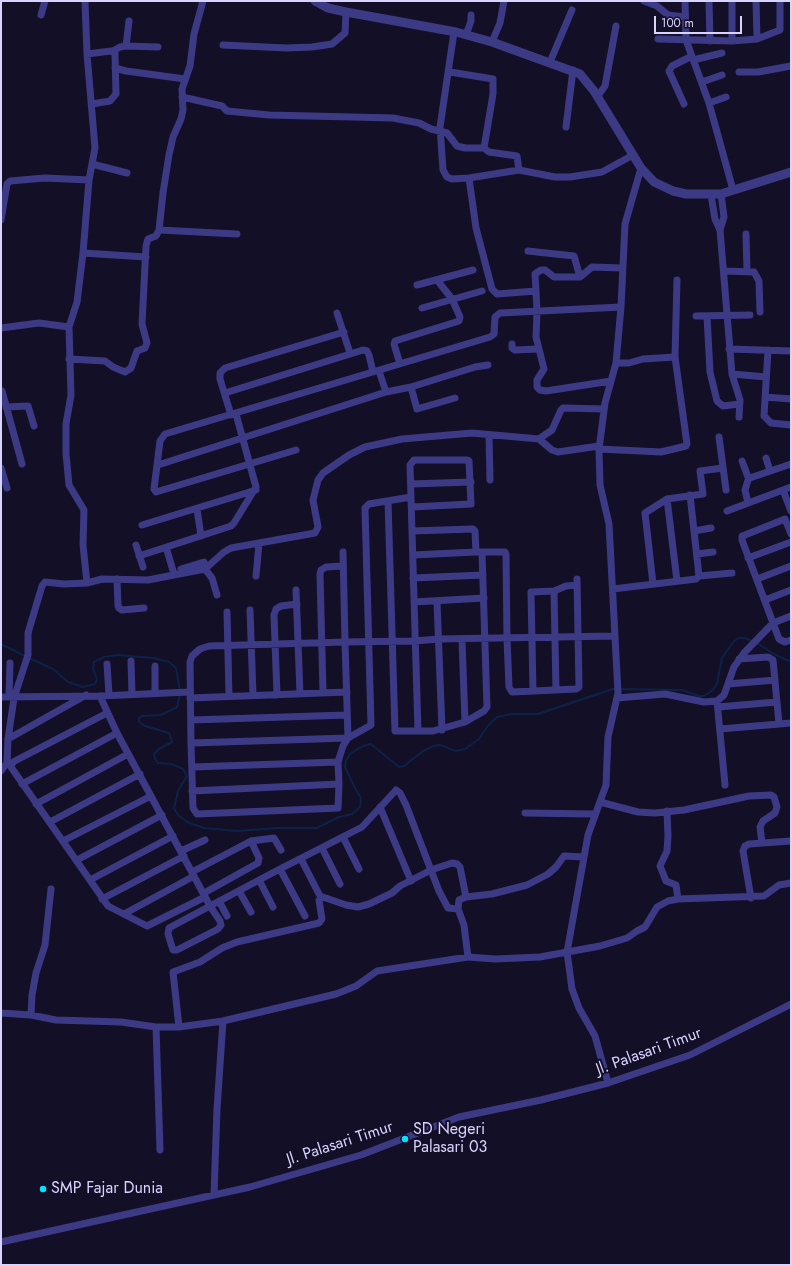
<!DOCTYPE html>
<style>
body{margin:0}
#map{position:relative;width:792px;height:1266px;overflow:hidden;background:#130f26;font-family:Jost,sans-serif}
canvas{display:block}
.frame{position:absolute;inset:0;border:2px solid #d9d4ff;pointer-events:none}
.scale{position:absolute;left:654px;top:16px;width:88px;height:18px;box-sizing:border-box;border:2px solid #d9d4ff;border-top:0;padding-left:5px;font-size:12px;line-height:14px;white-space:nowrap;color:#d9d4ff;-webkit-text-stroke:3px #130f26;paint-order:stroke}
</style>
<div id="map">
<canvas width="792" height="1266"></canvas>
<div class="frame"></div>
<div class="scale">100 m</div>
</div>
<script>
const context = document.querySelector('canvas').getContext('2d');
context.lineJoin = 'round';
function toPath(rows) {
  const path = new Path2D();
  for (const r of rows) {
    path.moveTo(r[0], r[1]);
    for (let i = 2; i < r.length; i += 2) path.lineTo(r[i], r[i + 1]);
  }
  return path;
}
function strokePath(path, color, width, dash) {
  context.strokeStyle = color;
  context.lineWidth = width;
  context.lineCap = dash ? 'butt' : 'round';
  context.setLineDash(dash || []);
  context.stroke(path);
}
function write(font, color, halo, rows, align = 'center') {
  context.font = font + ' Jost,sans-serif';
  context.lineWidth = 4;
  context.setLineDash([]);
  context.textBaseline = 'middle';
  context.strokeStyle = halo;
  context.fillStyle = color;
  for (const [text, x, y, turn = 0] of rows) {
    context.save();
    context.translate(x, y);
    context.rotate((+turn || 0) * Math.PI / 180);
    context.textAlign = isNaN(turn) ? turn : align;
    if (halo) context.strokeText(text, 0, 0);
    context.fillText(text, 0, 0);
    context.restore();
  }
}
const stream = toPath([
 [757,643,774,654,791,662],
 [1,644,25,656],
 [29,658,53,669,68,682,83,687,95,684,97,679,93,669,94,662,104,657,118,655,153,658,169,662,176,668,180,691],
 [180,695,177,707,161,715,142,716,139,718,139,722,145,726,169,733,172,742,159,749,154,754,155,759,158,763,171,764,183,769,187,776,178,791,174,808,178,815,187,822,204,828,237,831,278,828,317,828,339,817,352,814,360,807,361,798,355,788,345,767,346,760,351,753,363,746,371,744,399,767,404,766,423,751,434,746,440,745,456,751,465,749,479,739,487,727,497,717,512,714,538,714,613,689,682,690,699,696,704,696,713,690,717,683,722,658,734,641,739,638,744,638,753,641]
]);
const minor = toPath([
 [85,1,87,54,95,148,89,180,83,253,77,302,69,327,71,395,66,424,66,454,69,485,84,510,83,545,87,583,102,579,148,580,205,569,224,552,231,548,315,533,318,527,313,500,318,480,323,473,349,455,365,447,402,439,472,433,539,439,552,430,561,410,563,408,604,409],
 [644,1,657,6,668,15,685,17],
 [685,1,686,40,709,103,733,190],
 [709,1,710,41],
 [732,1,732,41],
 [756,1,757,39],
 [41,15,45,1],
 [454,32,440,127,443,170,447,177,452,179,469,178,519,170,555,177,570,177,602,172,633,155],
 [466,35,471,21,471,15],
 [658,39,732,41,757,39,780,30,780,1],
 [492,42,500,23,504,1],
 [223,45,286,48,312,47,332,44,345,33,346,12],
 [126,46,129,21],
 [113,51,120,47,126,46,158,47],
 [87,54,111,51,115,53,116,94,110,101,92,104],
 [693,60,722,53],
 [550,62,572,10],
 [115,68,126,71,185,79],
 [450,72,493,79,493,94,484,148,489,152,517,156,519,170],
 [739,72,758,72,791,66],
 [702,82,722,75],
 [182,97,222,106,227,111,269,115,393,118,419,123,431,129,447,133,457,146,465,148,484,148],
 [597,97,605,86,616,26],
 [709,103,726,97],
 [684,104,669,71,672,66,692,56],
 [566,127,573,70],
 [92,164,127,173],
 [469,178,476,228,492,289,497,294,536,291,537,312,536,337,544,369,537,380,537,387,540,390,546,391,611,381],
 [711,195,715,219,720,230,732,374,740,400,739,417],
 [1,220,7,184,10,181,45,178,89,180],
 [159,230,237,234],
 [720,230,724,217,721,194],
 [746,234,747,271],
 [528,251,574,256,580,277],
 [83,253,146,257],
 [724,271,754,272,759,281,760,312],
 [417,285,473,270],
 [536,291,535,274,541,270,545,270,554,277,580,277,592,267,622,268],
 [422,308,482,291],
 [337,313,350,353],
 [696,316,750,315],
 [707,316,710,372,717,401,723,406,739,404],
 [1,328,39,323,69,327],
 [512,344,512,348,515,350,538,349],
 [729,349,791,351],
 [768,350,764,416,771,423,791,425],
 [69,359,105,361,113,367,125,372,131,368,137,351,145,348,147,343,142,324,146,246,148,239,156,236,159,230,163,193,169,155,173,137,181,119,183,110,182,89,190,66,194,34,203,1],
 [616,363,629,363,643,359,675,357],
 [400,364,394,344,395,341,459,321,460,317,452,299,437,280],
 [379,371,386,392],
 [732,374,766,377],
 [411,387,417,409,455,398],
 [2,391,22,464],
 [225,393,363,350,367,351,369,355,373,372],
 [765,397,791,399],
 [6,407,28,406,34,426],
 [231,415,220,379,220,373,225,368,344,332],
 [489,435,490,480],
 [719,437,726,490],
 [539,439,552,450,558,452,599,446],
 [599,449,661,452,686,446,687,444,675,357,677,280],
 [296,450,156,492,154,489,160,441,165,434,490,337,494,334,495,317,500,313,621,307],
 [766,458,770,471],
 [742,461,748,477,750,478,791,464],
 [158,465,386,392,411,387,475,367,488,365],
 [1,468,7,488],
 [411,484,471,482],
 [783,490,791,511],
 [667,499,677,581],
 [388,501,395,731,433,731,465,722,462,640],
 [748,503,745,490,749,477],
 [412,507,471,504,469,461,467,460,414,460,410,465,418,731],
 [197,509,201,536],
 [727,511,791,487],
 [142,525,256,490],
 [412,531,473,529,475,531,476,552,505,552,506,554,507,639,509,687,512,692,576,689,579,687,577,579],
 [694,531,711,528],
 [791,534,785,519,745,535,742,536,742,540,779,639,785,642,791,640],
 [136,545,143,567],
 [166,547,174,574],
 [343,552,345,642,348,738,191,743,190,662,192,656,200,649,209,646,345,642,414,641,439,639,615,636],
 [697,554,713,552],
 [413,555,476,552],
 [139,556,231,526,234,523,256,487,236,414],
 [748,558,791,542],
 [181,569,204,562],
 [205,569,212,578,217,595],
 [256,576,259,544],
 [699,576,732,573],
 [413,578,483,575],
 [117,579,118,606,119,608,122,610,144,608],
 [757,579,791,566],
 [653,584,645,513,667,499,703,494,700,471,723,468],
 [613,589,696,579,699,576,690,495],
 [296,590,300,694],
 [554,591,556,690],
 [765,600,791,590],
 [437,601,442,730],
 [414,602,484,598],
 [250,610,253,695],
 [227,612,229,696],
 [739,659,768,657,773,660,779,724],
 [131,661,132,694],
 [107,664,109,695],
 [155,666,155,693],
 [728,684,775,680],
 [533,691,531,592,554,591,566,586,577,585],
 [323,693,320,574,321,570,326,567,343,566],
 [277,695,274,615,276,609,281,606,297,604],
 [100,696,117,733,210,906,220,921,221,925,218,929,177,950,173,950,168,934,169,928,210,906,280,869,362,827,396,790,400,793,406,805,439,891,448,908,458,909],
 [1,697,100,696,189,692],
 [9,697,10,663],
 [190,698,347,692],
 [617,698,665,694,704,702,717,701,724,695,734,667,744,653,773,623,791,616],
 [717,701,725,785],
 [718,707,777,702],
 [107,713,13,762,11,767,108,906,147,926,205,897],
 [191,720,347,715],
 [465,722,484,711,487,707,482,552],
 [720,729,791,723],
 [8,739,86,695],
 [191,743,193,808,197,814,338,808,339,784],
 [192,767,338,762],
 [1,771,7,763,8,739,14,698,28,655,28,633,42,586,45,582,64,584,87,583],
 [22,784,117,733],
 [192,791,339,784,338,762,343,746,348,738,371,725,365,508,369,504,411,497],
 [600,802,638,812,655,813,684,810,749,796,771,795,774,797,777,807,775,813,763,821,760,827,762,843],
 [36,804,128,754],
 [380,807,411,881],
 [667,811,668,836,667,851,660,866,666,881,676,885,678,899],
 [525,813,594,814],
 [50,822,140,774],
 [343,837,359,869],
 [63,841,151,796],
 [322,848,340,884],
 [181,851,205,840],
 [301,859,319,894],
 [77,860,162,815],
 [280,869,305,916],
 [192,872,251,841,274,838,281,850],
 [90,880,173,836],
 [259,880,273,907],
 [239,891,251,912],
 [204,893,258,863,259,858,251,841],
 [751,898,743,851,745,846,749,844,791,841],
 [102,899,184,856],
 [219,901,227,916],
 [124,914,194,876],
 [468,957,464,925,458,909,459,900,466,897,492,894,527,885,548,874,556,867,564,856,584,857],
 [1,1013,31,1015,56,1020,121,1022,156,1027,179,1027,223,1021,336,994,356,986,377,971,468,957,495,959,540,957,600,946,627,938,637,931,645,927,657,907,668,901,678,899,764,896,779,885,791,883],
 [31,1015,32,995,36,973,45,945,51,889],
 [156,1027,160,1150],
 [179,1027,173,972,200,962,222,948,237,942,319,923,322,919,319,900,323,897,346,905,358,907,369,904,392,893,400,886,431,870,452,863,457,864,460,867,466,897],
 [608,1083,595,1036,579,1008,572,989,567,952,588,835,606,785,608,737,618,693,609,524,600,485,599,449,605,403,616,363,621,307,625,224,641,168],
 [214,1195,217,1109,223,1021],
 [1,1242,250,1187,361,1155,459,1117,541,1100,608,1083,690,1055,791,1004]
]);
const tertiary = toPath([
 [315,1,328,8,346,12,456,32,492,42,580,74,594,91,641,168,654,182,673,191,686,194,721,194,791,172]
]);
const markers = [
 [405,1139,4,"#00e5ff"],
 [43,1189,4,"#00e5ff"]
];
const streetNames = [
 ["Jl. Palasari Timur",649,1052,-20],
 ["Jl. Palasari Timur",340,1144,-18]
];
const poiNames = [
 ["SD Negeri",413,1130],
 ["Palasari 03",413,1148],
 ["SMP Fajar Dunia",51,1189]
];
strokePath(stream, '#0c2248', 2);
strokePath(minor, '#3d3a85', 7);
strokePath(tertiary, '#3d3a85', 9);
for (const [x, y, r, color] of markers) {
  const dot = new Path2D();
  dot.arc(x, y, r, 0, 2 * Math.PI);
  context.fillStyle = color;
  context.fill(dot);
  strokePath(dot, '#130f26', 1.5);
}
write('16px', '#d9d4ff', '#130f26', streetNames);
write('16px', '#d9d4ff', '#130f26', poiNames, 'left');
</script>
